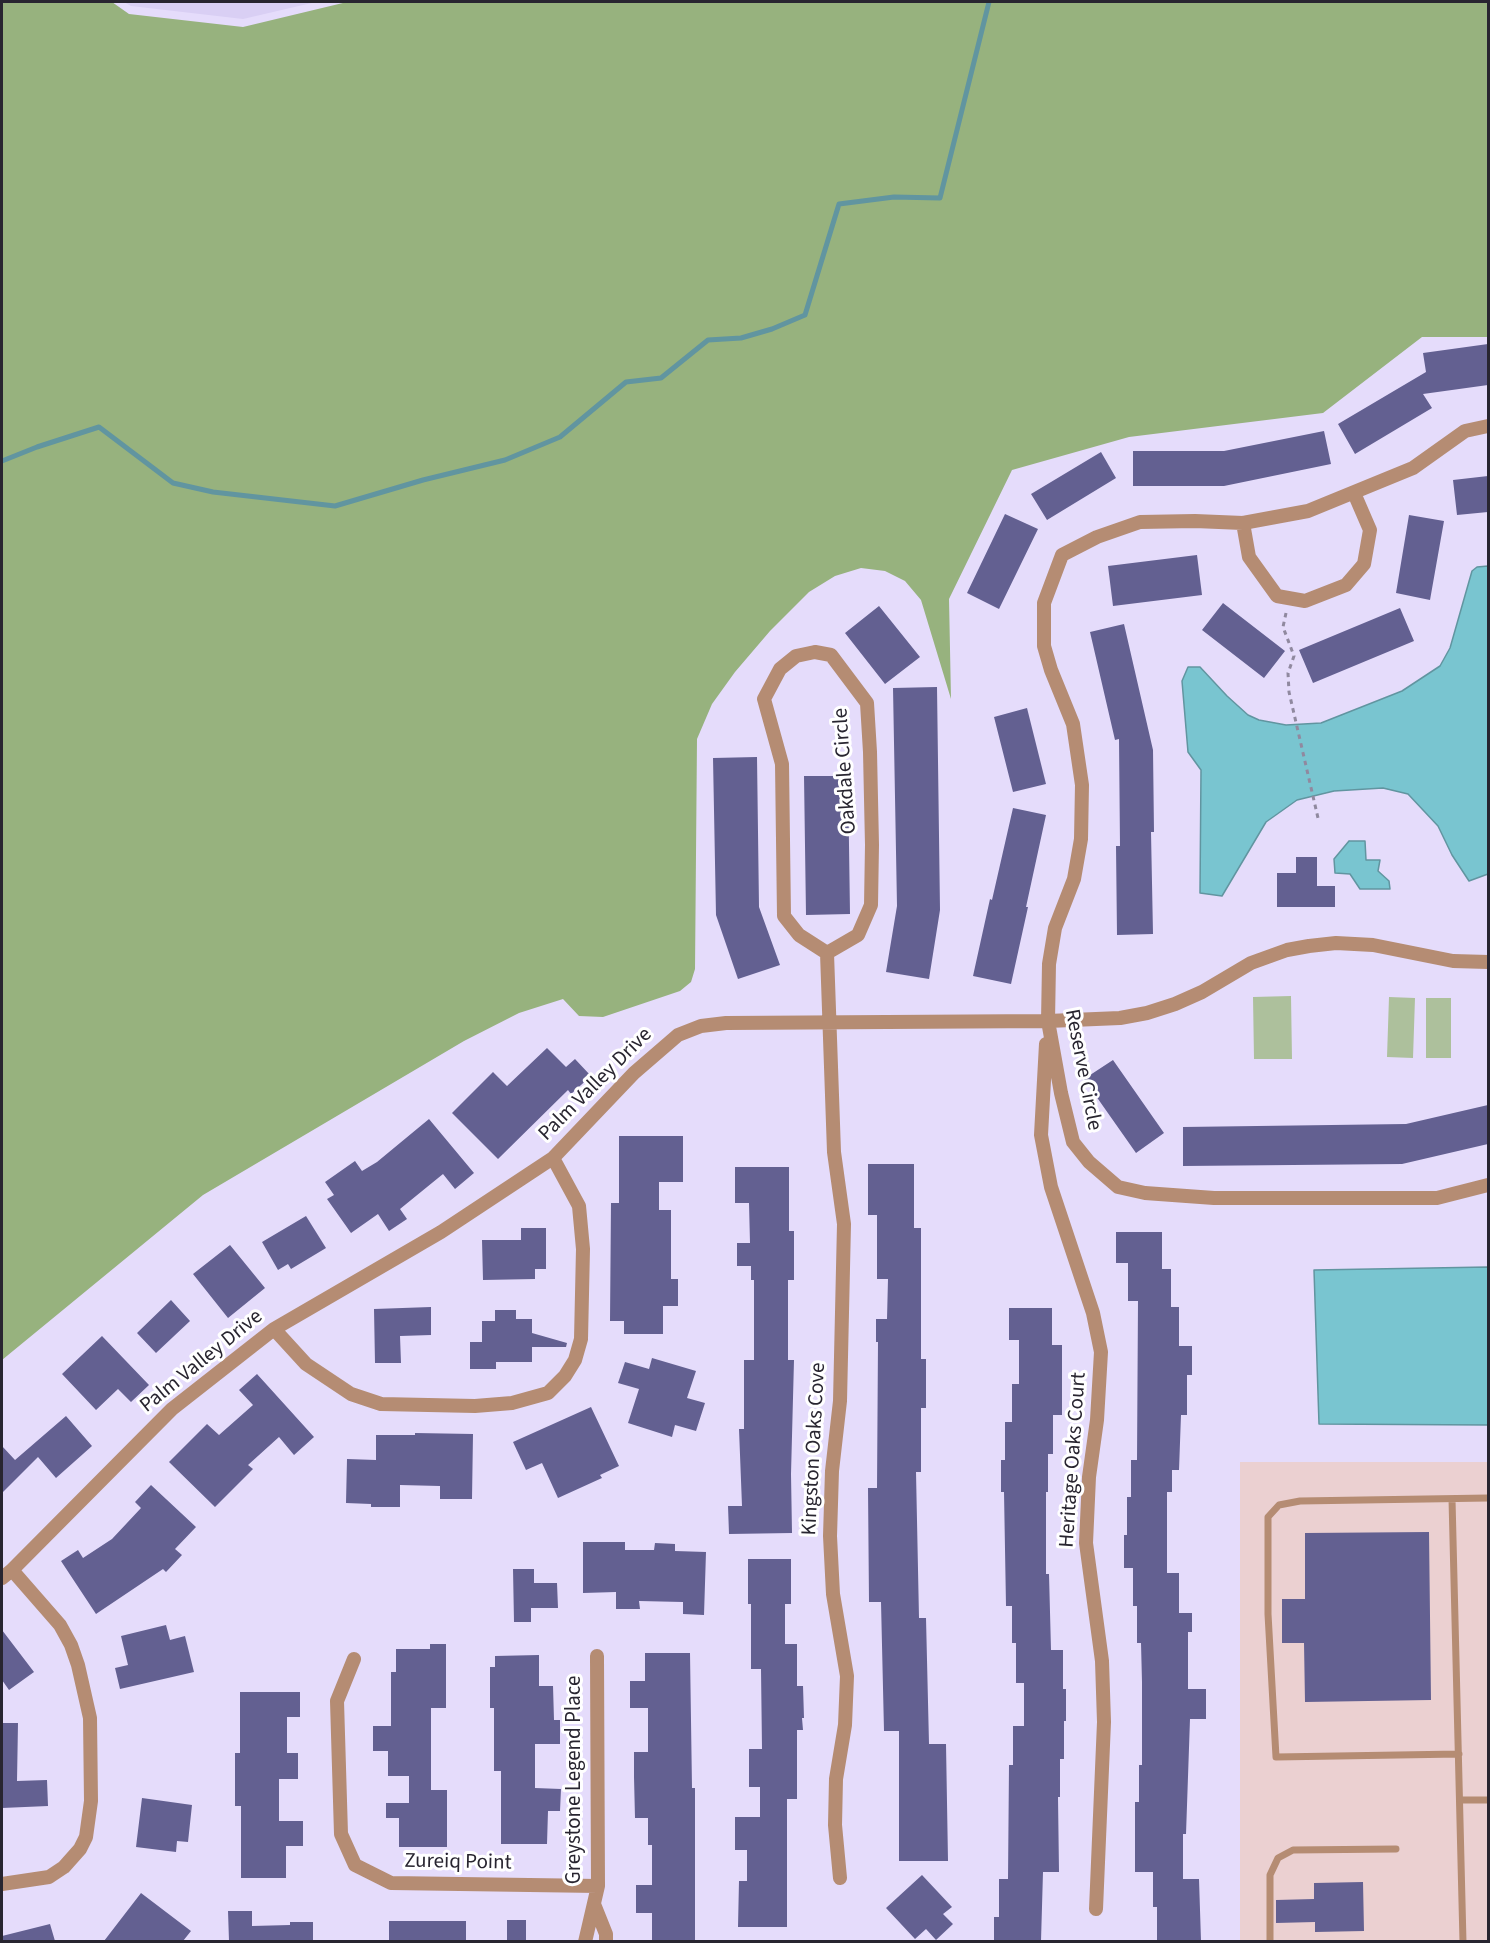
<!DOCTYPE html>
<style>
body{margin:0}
#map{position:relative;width:1490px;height:1943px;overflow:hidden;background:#e5dcfb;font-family:"Source Sans 3",sans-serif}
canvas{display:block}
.frame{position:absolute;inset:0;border:3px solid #282530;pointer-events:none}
</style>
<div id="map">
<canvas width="1490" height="1943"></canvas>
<div class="frame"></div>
</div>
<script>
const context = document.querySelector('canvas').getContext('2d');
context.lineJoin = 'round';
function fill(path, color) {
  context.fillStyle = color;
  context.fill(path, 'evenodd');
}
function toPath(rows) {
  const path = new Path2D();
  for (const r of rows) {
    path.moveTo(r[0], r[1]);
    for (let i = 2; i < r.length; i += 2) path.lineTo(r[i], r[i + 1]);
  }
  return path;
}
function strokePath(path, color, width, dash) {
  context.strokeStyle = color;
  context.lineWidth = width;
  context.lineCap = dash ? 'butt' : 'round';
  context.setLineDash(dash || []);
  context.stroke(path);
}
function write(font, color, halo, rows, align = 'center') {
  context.font = font + ' "Source Sans 3",sans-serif';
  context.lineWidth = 6;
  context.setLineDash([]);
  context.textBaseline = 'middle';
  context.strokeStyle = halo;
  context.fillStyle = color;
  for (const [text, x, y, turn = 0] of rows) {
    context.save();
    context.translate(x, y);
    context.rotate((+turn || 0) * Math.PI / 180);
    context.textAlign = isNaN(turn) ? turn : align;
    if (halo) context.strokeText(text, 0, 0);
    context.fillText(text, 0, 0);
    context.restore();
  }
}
const commercial = toPath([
 [1240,1462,1488,1462,1488,1941,1240,1941]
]);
const built = toPath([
 [124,2,316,2,243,19,131,6]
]);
const green = toPath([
 [1291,996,1292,1059,1254,1059,1253,997],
 [1389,997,1415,998,1413,1058,1387,1057],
 [1426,998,1451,998,1451,1058,1426,1058]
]);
const forest = toPath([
 [2,2,112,2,129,14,243,27,347,2,1488,2,1488,337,1422,337,1323,413,1129,437,1012,470,949,599,951,699,921,600,905,581,885,571,861,568,835,576,809,592,770,631,735,672,712,704,697,739,695,969,691,982,680,991,603,1017,579,1016,563,999,519,1013,464,1041,203,1195,2,1360]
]);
const water = toPath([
 [1488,566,1488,874,1469,881,1452,855,1438,826,1408,794,1383,788,1334,791,1297,800,1266,822,1222,896,1200,893,1201,770,1188,752,1182,681,1188,667,1200,667,1227,696,1248,715,1259,720,1286,725,1321,723,1402,691,1440,666,1450,648,1472,571,1477,567,1488,566],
 [1349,841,1365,841,1366,860,1380,860,1378,871,1389,881,1390,889,1360,889,1350,874,1335,873,1334,859,1349,841],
 [1488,1267,1488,1425,1319,1424,1314,1270,1488,1267]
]);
const stream = toPath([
 [2,461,37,447,99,427,173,483,213,492,335,506,423,480,505,460,560,437,626,382,661,378,708,340,741,338,772,329,805,315,839,204,894,197,940,198,989,2]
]);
const building = toPath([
 [1488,344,1488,385,1423,394,1432,408,1355,454,1338,424,1426,372,1423,353],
 [1324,431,1331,464,1224,486,1133,486,1133,451,1224,451],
 [1101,452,1116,478,1047,520,1031,494],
 [1488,476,1488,512,1457,515,1453,480],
 [1005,514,1038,529,999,609,967,593],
 [1409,515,1444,521,1430,600,1396,593],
 [1197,555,1202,595,1113,606,1108,566],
 [1223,603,1285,651,1264,678,1202,630],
 [879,606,920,657,885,684,845,633],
 [1400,608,1414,641,1313,683,1299,650],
 [1124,624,1153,750,1154,832,1151,832,1153,934,1117,935,1116,846,1120,846,1119,739,1115,740,1090,632],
 [937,687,940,910,929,979,886,972,897,906,893,688],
 [1027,708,1046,784,1013,792,994,717],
 [757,757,759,907,780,965,738,979,716,915,713,758],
 [804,776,848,776,850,914,806,915],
 [1013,808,1046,815,1026,907,1028,907,1011,984,973,976,990,899,992,900],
 [1296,857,1317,857,1317,886,1335,886,1335,907,1277,907,1277,873,1296,873],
 [547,1048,566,1067,575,1059,591,1076,571,1094,568,1090,498,1159,452,1113,493,1072,507,1086],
 [1113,1060,1164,1133,1136,1153,1084,1079],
 [1488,1105,1488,1144,1402,1164,1183,1166,1183,1127,1406,1124],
 [429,1119,474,1173,455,1189,443,1174,400,1209,407,1219,389,1231,378,1214,351,1233,327,1199,334,1195,325,1182,355,1161,362,1171,377,1162],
 [619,1136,683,1136,683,1182,659,1182,659,1210,671,1210,671,1279,678,1279,678,1306,663,1306,663,1334,624,1334,624,1321,610,1321,611,1203,619,1203],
 [868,1164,914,1164,914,1228,921,1228,921,1359,926,1359,926,1408,921,1408,921,1472,916,1472,919,1618,926,1618,929,1744,946,1744,948,1861,899,1861,899,1731,884,1731,881,1602,869,1602,868,1488,877,1488,878,1342,876,1342,876,1319,887,1319,888,1279,877,1279,877,1215,868,1215],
 [735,1167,789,1167,789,1231,794,1231,794,1280,788,1280,788,1360,794,1360,791,1474,792,1533,729,1534,728,1506,742,1506,739,1429,744,1429,744,1360,754,1360,754,1280,751,1280,751,1266,737,1266,737,1243,750,1243,749,1203,735,1203],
 [306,1216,326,1248,291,1269,288,1264,278,1270,262,1242],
 [521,1228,546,1228,546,1269,535,1269,535,1279,483,1280,482,1240,521,1240],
 [1116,1232,1162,1232,1162,1269,1171,1269,1171,1307,1179,1307,1179,1346,1192,1346,1192,1375,1187,1375,1187,1415,1181,1415,1179,1470,1172,1470,1172,1492,1167,1492,1167,1573,1179,1573,1179,1613,1192,1613,1192,1632,1188,1632,1188,1689,1206,1689,1206,1719,1190,1719,1186,1834,1183,1834,1183,1879,1199,1879,1201,1941,1157,1941,1157,1907,1153,1907,1153,1872,1135,1872,1135,1802,1139,1802,1139,1765,1142,1765,1142,1682,1141,1643,1137,1643,1137,1606,1133,1606,1133,1568,1124,1568,1124,1535,1127,1535,1127,1497,1131,1497,1131,1460,1137,1460,1138,1301,1128,1301,1128,1263,1116,1263],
 [230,1245,265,1288,228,1318,193,1274],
 [171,1300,190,1321,156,1353,137,1333],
 [431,1307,431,1335,400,1336,401,1363,375,1363,374,1309],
 [1009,1308,1052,1308,1052,1345,1062,1345,1062,1415,1053,1415,1053,1454,1048,1454,1048,1492,1046,1492,1046,1574,1049,1574,1051,1650,1063,1650,1063,1689,1066,1689,1066,1721,1064,1721,1064,1759,1060,1759,1060,1797,1058,1797,1059,1872,1043,1872,1041,1941,994,1941,994,1917,999,1917,999,1879,1008,1879,1009,1765,1013,1765,1013,1726,1024,1726,1024,1683,1016,1683,1016,1643,1012,1643,1012,1606,1006,1606,1004,1492,1001,1492,1001,1460,1005,1460,1005,1422,1012,1422,1012,1384,1019,1384,1019,1340,1009,1340],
 [495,1310,516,1310,516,1319,532,1319,532,1333,567,1343,566,1347,532,1347,532,1362,496,1362,496,1369,470,1369,470,1342,482,1342,482,1321,495,1321],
 [102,1336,149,1385,131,1402,118,1389,96,1410,62,1374],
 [652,1358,696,1371,687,1398,705,1403,696,1431,675,1425,672,1437,628,1423,639,1389,618,1383,625,1362,649,1369],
 [257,1374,314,1437,294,1455,279,1437,248,1465,253,1469,215,1507,169,1462,207,1424,219,1435,253,1405,239,1390],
 [591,1407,619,1466,600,1475,602,1478,558,1498,542,1463,526,1470,513,1442],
 [66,1416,92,1446,56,1478,38,1457,2,1493,2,1446,15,1460],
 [415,1433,473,1434,472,1499,440,1499,440,1486,400,1485,400,1507,371,1507,371,1504,346,1503,347,1459,376,1460,376,1435,415,1435],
 [151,1485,196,1527,175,1549,182,1555,166,1572,163,1569,96,1614,61,1561,78,1550,83,1558,112,1539,141,1508,135,1502],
 [1429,1532,1431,1700,1305,1702,1304,1643,1282,1643,1282,1599,1305,1599,1305,1533],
 [583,1542,625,1542,625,1550,654,1550,655,1543,675,1544,675,1551,706,1552,704,1615,683,1614,683,1602,639,1601,640,1609,616,1609,616,1592,583,1593],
 [748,1559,791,1559,791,1604,785,1604,785,1644,797,1644,797,1686,803,1686,804,1718,802,1718,803,1730,797,1730,797,1799,787,1799,787,1927,738,1927,739,1881,747,1881,747,1850,735,1850,735,1817,760,1817,760,1787,749,1787,749,1749,762,1749,761,1669,751,1669,751,1604,748,1604],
 [513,1569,534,1569,534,1583,557,1583,558,1608,531,1608,531,1622,514,1622],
 [166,1625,170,1640,185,1636,194,1672,120,1689,115,1668,128,1665,121,1636],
 [2,1630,34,1672,9,1690,2,1680],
 [430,1644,446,1644,446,1708,431,1708,431,1790,447,1790,447,1847,399,1847,399,1818,386,1818,386,1803,409,1803,409,1776,388,1776,388,1751,373,1751,373,1726,391,1726,391,1672,396,1672,396,1649,430,1649],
 [645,1653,690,1653,692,1788,695,1788,695,1941,652,1941,652,1913,636,1913,636,1885,652,1885,652,1845,648,1845,648,1818,635,1818,634,1777,634,1752,648,1752,648,1708,630,1708,630,1681,645,1681],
 [539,1655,539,1686,553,1686,554,1720,560,1720,560,1744,535,1744,535,1788,561,1789,560,1811,548,1811,547,1844,501,1844,501,1771,494,1771,494,1708,490,1708,490,1667,495,1667,495,1656],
 [240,1692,300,1692,300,1717,287,1717,287,1753,298,1753,298,1779,279,1779,279,1821,303,1821,303,1846,286,1846,286,1878,241,1878,241,1806,235,1806,235,1753,240,1753],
 [2,1723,18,1723,17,1781,47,1780,48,1806,2,1808],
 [142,1798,192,1805,188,1842,177,1841,176,1852,136,1847],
 [922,1875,952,1907,943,1914,953,1924,936,1940,926,1929,915,1939,886,1908],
 [1363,1882,1364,1931,1315,1932,1315,1922,1276,1923,1276,1900,1314,1899,1314,1883],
 [141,1893,191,1931,183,1941,104,1941],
 [228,1911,252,1911,252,1926,290,1925,290,1922,313,1922,313,1941,229,1941],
 [507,1920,526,1920,526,1941,507,1941],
 [389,1921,466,1921,466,1941,389,1941],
 [50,1924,55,1941,2,1941,2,1936]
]);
const path = toPath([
 [1286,613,1283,627,1294,656,1288,673,1289,692,1318,818]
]);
const lane = toPath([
 [1452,1499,1463,1942],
 [1459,1754,1276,1757,1268,1614,1268,1517,1279,1505,1300,1501,1488,1498],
 [1460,1800,1488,1800],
 [1270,1942,1270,1875,1278,1858,1293,1850,1396,1849]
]);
const street = toPath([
 [1488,426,1465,431,1413,468,1308,511,1243,523,1195,521,1140,522,1097,537,1062,555,1044,603,1044,646,1051,670,1073,724,1082,785,1081,839,1074,879,1055,928,1049,964,1048,1021,1061,1093,1073,1142,1089,1162,1118,1187,1145,1193,1214,1198,1437,1198,1488,1185],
 [1243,523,1249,557,1277,596,1305,601,1346,585,1364,564,1370,530,1354,493],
 [815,652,831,655,867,703,870,752,872,845,871,905,858,935,827,953,799,935,784,916,782,764,764,699,780,669,796,656,815,652],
 [827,953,834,1152,844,1224,840,1401,832,1471,830,1536,833,1594,847,1676,845,1725,836,1779,835,1825,840,1878],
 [1046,1044,1041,1135,1051,1187,1093,1313,1101,1352,1097,1420,1089,1477,1086,1543,1102,1661,1104,1722,1096,1909],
 [274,1329,306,1364,351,1394,381,1404,475,1406,512,1403,548,1393,565,1376,575,1360,581,1339,583,1249,579,1206,553,1158],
 [2,1578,12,1570,172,1409,274,1329,441,1232,553,1158,634,1073,678,1035,701,1026,726,1023,1048,1021,1120,1018,1147,1013,1175,1004,1202,992,1251,963,1287,950,1309,946,1336,943,1373,945,1453,961,1488,962],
 [354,1659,337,1701,341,1834,355,1865,391,1883,598,1886],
 [2,1884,49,1877,64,1867,80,1849,86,1837,91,1801,90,1718,78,1665,71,1645,60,1625,12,1570],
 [594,1904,606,1934,606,1942],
 [585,1942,598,1886,597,1656]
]);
const streetNames = [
 ["Oakdale Circle",846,771,-94],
 ["Reserve Circle",1082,1070,79],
 ["Palm Valley Drive",596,1085,-45],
 ["Palm Valley Drive",202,1362,-39],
 ["Kingston Oaks Cove",815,1449,-87],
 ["Heritage Oaks Court",1074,1460,-86],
 ["Greystone Legend Place",575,1780,-90],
 ["Zureiq Point",458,1863,1]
];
fill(commercial, '#ebd0d1');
fill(built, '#d9cff4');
fill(green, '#adc09c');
fill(forest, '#97b27e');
fill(water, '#79c5d0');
strokePath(water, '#6195a0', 1.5);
strokePath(stream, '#6195a0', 5);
fill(building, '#636091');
strokePath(path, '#90899f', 3, [4.5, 4.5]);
strokePath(lane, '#b58c73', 7);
strokePath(street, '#b58c73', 14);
write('21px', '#282530', '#fff', streetNames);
</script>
